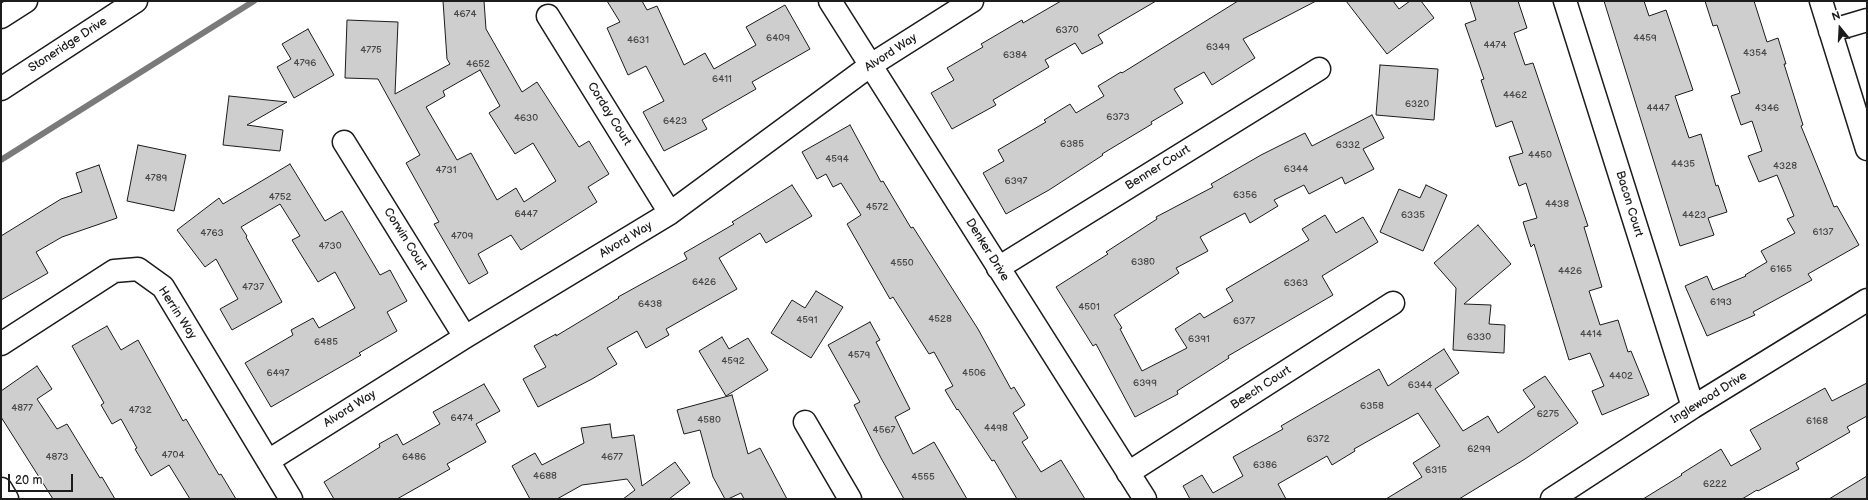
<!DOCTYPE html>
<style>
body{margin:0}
#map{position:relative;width:1868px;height:500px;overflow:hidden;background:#fff;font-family:"Balsamiq Sans",sans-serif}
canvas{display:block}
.frame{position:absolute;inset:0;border:2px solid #1c1c1c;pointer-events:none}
.north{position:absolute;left:1820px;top:8px;width:40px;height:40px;-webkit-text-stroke:3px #fff;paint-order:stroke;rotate:342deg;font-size:11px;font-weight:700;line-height:16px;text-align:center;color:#1c1c1c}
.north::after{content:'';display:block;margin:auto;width:14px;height:18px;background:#1c1c1c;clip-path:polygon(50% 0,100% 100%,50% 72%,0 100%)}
.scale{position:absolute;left:8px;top:474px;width:65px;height:18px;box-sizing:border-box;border:2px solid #1c1c1c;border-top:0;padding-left:5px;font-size:12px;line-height:14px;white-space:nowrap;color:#1c1c1c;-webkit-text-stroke:3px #fff;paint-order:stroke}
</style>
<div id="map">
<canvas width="1868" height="500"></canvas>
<div class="frame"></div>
<div class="north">N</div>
<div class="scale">20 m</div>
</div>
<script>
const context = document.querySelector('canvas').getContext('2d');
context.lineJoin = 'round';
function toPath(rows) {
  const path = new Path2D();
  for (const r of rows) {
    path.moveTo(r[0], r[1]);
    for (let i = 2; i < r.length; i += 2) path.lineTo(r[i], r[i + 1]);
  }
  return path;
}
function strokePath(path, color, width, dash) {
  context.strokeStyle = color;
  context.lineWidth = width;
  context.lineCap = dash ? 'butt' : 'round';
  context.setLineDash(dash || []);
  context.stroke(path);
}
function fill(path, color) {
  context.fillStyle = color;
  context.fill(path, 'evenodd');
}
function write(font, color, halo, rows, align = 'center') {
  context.font = font + ' "Balsamiq Sans",sans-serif';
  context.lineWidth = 3;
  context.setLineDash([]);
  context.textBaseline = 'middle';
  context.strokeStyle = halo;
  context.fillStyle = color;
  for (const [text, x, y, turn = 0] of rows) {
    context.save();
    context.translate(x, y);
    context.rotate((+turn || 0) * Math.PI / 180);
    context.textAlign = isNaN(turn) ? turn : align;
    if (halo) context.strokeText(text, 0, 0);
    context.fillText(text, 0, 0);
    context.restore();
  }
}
const stream = toPath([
 [1,160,254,1]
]);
const building = toPath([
 [443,1,484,1,486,29,522,92,537,82,579,147,589,141,609,174,588,187,597,202,521,250,511,235,478,254,488,273,469,284,434,224,439,222,406,163,420,155,378,79,345,78,347,20,398,22,395,94,450,64,447,59,443,1],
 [480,70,500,106,489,113,515,154,533,143,556,181,524,202,516,188,497,200,471,153,457,160,426,107,445,96,443,91,480,70],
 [607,1,642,1,647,10,657,6,684,65,705,53,714,69,756,45,746,27,785,5,810,49,752,82,756,89,702,120,707,129,664,151,643,112,664,101,646,66,628,75,607,28,620,22,607,1],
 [1061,1,1156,1,1098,35,1103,43,1082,54,1075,43,1045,60,1049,67,993,100,996,105,952,129,931,93,954,80,947,68,983,47,981,44,1022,20,1023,23,1061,1],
 [1238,1,1316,1,1243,39,1255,58,1212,85,1204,72,1174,89,1183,103,1151,122,1152,124,1102,154,1103,155,1049,190,1006,214,983,173,1004,161,998,150,1046,122,1044,120,1070,104,1076,113,1104,96,1098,86,1121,72,1122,73,1238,1],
 [1346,1,1393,1,1399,9,1410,1,1421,1,1434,18,1387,54,1346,1],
 [1470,1,1518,1,1527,28,1514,33,1525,65,1533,63,1588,226,1584,227,1602,287,1589,291,1600,325,1618,320,1628,352,1631,351,1649,395,1602,415,1592,391,1604,386,1590,353,1569,360,1534,244,1531,247,1523,222,1537,218,1526,183,1519,186,1509,157,1523,153,1512,121,1496,127,1481,80,1484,79,1465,24,1476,20,1470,1],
 [1604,1,1644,1,1649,16,1666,10,1693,90,1675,96,1689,138,1701,134,1716,186,1718,185,1727,212,1708,218,1714,235,1680,246,1604,1],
 [1705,1,1754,1,1767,42,1778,38,1786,64,1784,64,1803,125,1801,126,1834,207,1837,206,1859,245,1808,274,1812,280,1753,312,1755,315,1707,336,1685,286,1707,276,1713,290,1746,276,1745,275,1767,262,1761,251,1795,233,1787,219,1794,216,1777,175,1759,182,1748,156,1762,151,1752,121,1741,125,1731,96,1740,93,1717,25,1713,26,1705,1],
 [308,29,334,75,294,98,277,67,291,59,282,44,308,29],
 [1380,65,1438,69,1434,120,1376,115,1380,65],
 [229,96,287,102,247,125,283,130,280,151,223,145,229,96],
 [1372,115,1384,138,1363,149,1374,169,1345,184,1342,177,1309,194,1304,185,1274,200,1278,206,1250,223,1245,213,1200,237,1208,251,1176,268,1179,273,1114,315,1122,328,1120,329,1142,371,1187,348,1175,329,1200,313,1204,318,1233,301,1226,289,1309,240,1302,229,1325,215,1336,233,1363,217,1378,242,1322,276,1333,295,1228,356,1229,358,1177,391,1178,394,1135,417,1096,344,1093,346,1056,287,1108,254,1106,252,1157,219,1156,217,1213,187,1211,184,1261,155,1305,133,1312,146,1372,115],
 [850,125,881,182,883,181,911,228,913,227,978,329,1011,389,1014,387,1025,405,1013,413,1028,438,1022,442,1041,472,1061,460,1085,499,1017,499,994,460,992,461,958,409,957,410,945,390,953,386,934,352,929,354,893,297,890,299,847,224,861,215,841,183,833,187,826,174,817,179,802,152,850,125],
 [138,145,186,155,174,211,127,201,138,145],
 [290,164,325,221,342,211,380,275,390,270,407,301,387,312,397,331,359,353,361,355,271,407,245,363,293,335,291,330,313,318,319,328,355,308,335,272,318,282,292,240,300,236,280,204,241,227,247,236,246,237,282,302,232,330,220,309,238,299,216,259,205,267,177,230,219,198,223,204,290,164],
 [99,165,117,218,62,237,36,252,48,273,1,300,1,236,61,199,82,192,76,173,99,165],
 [792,185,812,216,766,243,760,233,719,258,737,289,666,329,669,335,646,348,637,331,607,348,617,364,592,379,538,407,523,379,546,367,534,346,556,334,556,336,619,298,618,297,687,259,684,253,734,224,732,222,792,185],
 [1426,185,1447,195,1423,251,1380,232,1399,189,1420,198,1426,185],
 [1478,225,1511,264,1464,304,1491,305,1489,324,1505,325,1504,353,1453,350,1456,288,1434,263,1478,225],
 [816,291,843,307,811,358,771,333,792,300,805,308,816,291],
 [870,322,880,340,876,342,910,409,895,417,913,454,934,442,967,499,904,499,881,458,854,405,860,402,828,345,870,322],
 [107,326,121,350,138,340,183,421,186,419,219,475,221,474,236,499,190,499,169,465,151,476,135,449,137,448,121,419,112,424,101,405,104,403,72,346,107,326],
 [722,337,729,349,748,338,768,370,726,396,699,351,722,337],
 [1444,349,1459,373,1435,389,1463,431,1488,416,1498,433,1535,407,1523,390,1545,376,1578,423,1525,459,1459,499,1386,499,1422,477,1413,463,1440,446,1418,413,1354,449,1355,451,1332,465,1327,456,1278,484,1286,499,1190,499,1183,486,1202,475,1213,493,1243,476,1233,457,1283,429,1281,426,1379,369,1388,386,1444,349],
 [37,366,52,389,37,399,57,429,67,424,100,478,102,477,115,499,53,499,1,417,1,391,37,366],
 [1867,383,1867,416,1847,427,1850,432,1796,463,1799,469,1758,491,1757,490,1742,499,1643,499,1682,475,1681,474,1721,449,1731,466,1761,449,1750,430,1825,388,1832,401,1867,383],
 [484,384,500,411,476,424,486,442,447,464,450,469,397,499,334,499,324,482,380,447,379,444,397,434,403,445,440,424,433,412,484,384],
 [732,395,748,454,760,448,787,499,744,499,741,493,728,499,725,499,713,477,700,430,684,434,677,410,732,395],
 [610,424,612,438,634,435,642,486,675,462,690,483,669,499,623,499,635,490,627,479,582,485,557,499,530,499,512,466,535,453,542,465,584,443,581,428,610,424],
 [1867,476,1867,499,1829,499,1867,476]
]);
const minor = toPath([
 [830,1,1145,499],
 [1565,1,1693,407],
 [1821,1,1867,149],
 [548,16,670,213],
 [1830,31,1867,20],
 [344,142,465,337],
 [998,268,1319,69],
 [1,344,114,271,138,269,163,287,291,499],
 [805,422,850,499],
 [268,461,465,337,670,213,871,65,972,1],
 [1128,473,1393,303],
 [1,489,7,499],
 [1552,499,1693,407,1867,300]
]);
const major = toPath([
 [1,17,26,1],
 [1,89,136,1]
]);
const numberNames = [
 ["4674",465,14],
 ["6370",1067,30],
 ["6409",778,38],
 ["4459",1645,38],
 ["4631",638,40],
 ["4474",1495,45],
 ["6349",1218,47],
 ["4775",371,50],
 ["4354",1755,53],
 ["6384",1015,55],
 ["4796",305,63],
 ["4652",478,64],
 ["6411",722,79],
 ["4462",1515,95],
 ["6320",1417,104],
 ["4447",1658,108],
 ["4346",1767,108],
 ["6373",1118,117],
 ["4630",526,118],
 ["6423",675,121],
 ["6385",1072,144],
 ["6332",1348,145],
 ["4450",1540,155],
 ["4594",837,159],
 ["4435",1683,164],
 ["4328",1785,166],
 ["6344",1296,169],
 ["4731",446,170],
 ["4789",156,178],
 ["6397",1016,181],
 ["6356",1245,195],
 ["4752",280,197],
 ["4438",1557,204],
 ["4572",877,207],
 ["6447",526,214],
 ["6335",1413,215],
 ["4423",1694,215],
 ["6137",1823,232],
 ["4763",212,233],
 ["4709",462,236],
 ["4730",330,246],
 ["6380",1143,262],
 ["4550",902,263],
 ["6165",1781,269],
 ["4426",1570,271],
 ["6426",704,282],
 ["6363",1296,283],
 ["4737",253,287],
 ["6193",1721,302],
 ["6438",650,304],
 ["4501",1089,307],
 ["4528",940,319],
 ["4591",807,320],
 ["6377",1244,321],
 ["4414",1591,334],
 ["6330",1479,337],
 ["6391",1199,339],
 ["6485",326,342],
 ["4579",859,355],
 ["4592",733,361],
 ["6497",278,373],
 ["4506",974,373],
 ["4402",1621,376],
 ["6399",1145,383],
 ["6344",1420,385],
 ["6358",1372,406],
 ["4877",22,408],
 ["4732",140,410],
 ["6275",1548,414],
 ["6474",462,418],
 ["4580",709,420],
 ["6168",1817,421],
 ["4498",996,428],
 ["4567",884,430],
 ["6372",1318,439],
 ["6299",1479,449],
 ["4704",173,455],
 ["4873",57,457],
 ["6486",414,457],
 ["4677",612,457],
 ["6386",1265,465],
 ["6315",1436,470],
 ["4688",545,476],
 ["4555",923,477],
 ["6222",1715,484]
];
const streetNames = [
 ["Stoneridge Drive",68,45,-33],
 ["Alvord Way",891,53,-33],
 ["Corday Court",609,114,58],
 ["Benner Court",1158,168,-32],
 ["Bacon Court",1629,204,73],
 ["Corwin Court",405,239,58],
 ["Alvord Way",626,240,-31],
 ["Denker Drive",987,250,58],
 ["Herrin Way",177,313,57],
 ["Beech Court",1261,388,-33],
 ["Inglewood Drive",1709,398,-32],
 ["Alvord Way",350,409,-32]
];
strokePath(stream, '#7a7a7a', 6);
fill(building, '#cecece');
strokePath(building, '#1c1c1c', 1);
strokePath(minor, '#1c1c1c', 25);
strokePath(major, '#1c1c1c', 25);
strokePath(minor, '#fff', 22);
strokePath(major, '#fff', 22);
write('10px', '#484848', null, numberNames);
write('12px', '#1c1c1c', '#fff', streetNames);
</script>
